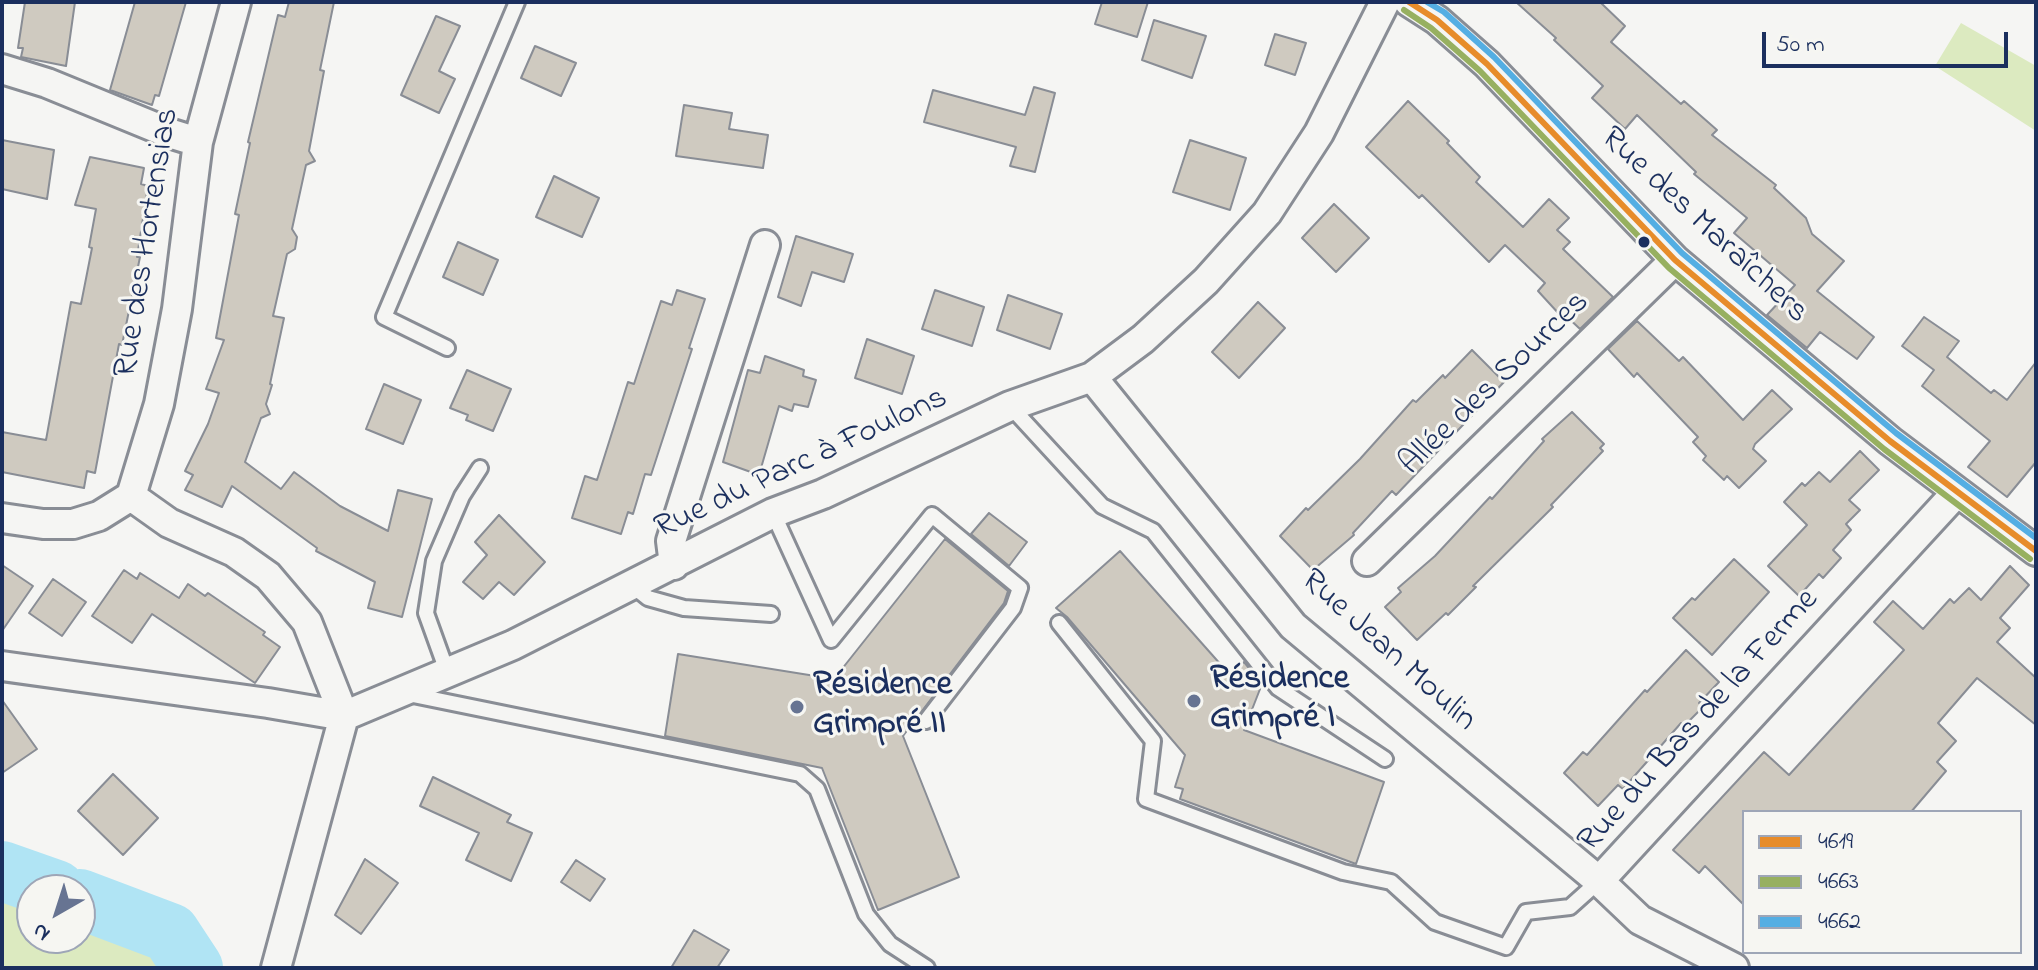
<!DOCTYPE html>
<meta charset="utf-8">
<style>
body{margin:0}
#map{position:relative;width:2038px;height:970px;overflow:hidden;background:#f5f5f3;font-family:"Indie Flower",sans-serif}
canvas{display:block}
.frame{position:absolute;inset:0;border:4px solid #1b2f5e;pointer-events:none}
.legend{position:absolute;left:1742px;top:810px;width:280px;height:144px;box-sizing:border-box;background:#f6f6f2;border:2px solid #9ea6b7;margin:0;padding:10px 14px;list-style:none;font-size:24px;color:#1b2f5e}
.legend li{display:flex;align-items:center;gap:16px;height:40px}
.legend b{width:40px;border:2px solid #9ea6b7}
.north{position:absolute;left:16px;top:874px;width:80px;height:80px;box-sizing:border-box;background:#f6f6f2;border:2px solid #9ea6b7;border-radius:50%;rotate:219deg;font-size:22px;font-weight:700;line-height:32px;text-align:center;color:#1b2f5e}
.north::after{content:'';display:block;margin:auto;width:28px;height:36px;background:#677492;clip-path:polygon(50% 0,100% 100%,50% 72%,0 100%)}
.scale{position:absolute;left:1762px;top:32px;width:246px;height:36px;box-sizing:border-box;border:4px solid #1b2f5e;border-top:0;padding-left:10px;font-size:24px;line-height:28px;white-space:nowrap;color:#1b2f5e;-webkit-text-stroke:6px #f6f6f2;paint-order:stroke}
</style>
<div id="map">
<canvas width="2038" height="970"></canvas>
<div class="frame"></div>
<ul class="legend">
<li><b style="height:10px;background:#e78c2a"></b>4619</li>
<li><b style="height:10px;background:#97b060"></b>4663</li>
<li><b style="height:10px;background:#54aee3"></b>4662</li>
</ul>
<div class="north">N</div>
<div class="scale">50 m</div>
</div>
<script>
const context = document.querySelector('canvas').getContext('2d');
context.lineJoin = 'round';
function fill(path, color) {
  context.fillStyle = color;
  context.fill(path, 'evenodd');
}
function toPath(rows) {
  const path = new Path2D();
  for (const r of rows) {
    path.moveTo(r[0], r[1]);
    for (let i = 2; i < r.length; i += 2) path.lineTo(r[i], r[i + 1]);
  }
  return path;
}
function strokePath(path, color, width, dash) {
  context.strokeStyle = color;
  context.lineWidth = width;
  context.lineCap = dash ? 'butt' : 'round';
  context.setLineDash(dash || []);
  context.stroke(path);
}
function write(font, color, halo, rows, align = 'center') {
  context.font = font + ' "Indie Flower",sans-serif';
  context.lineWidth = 6;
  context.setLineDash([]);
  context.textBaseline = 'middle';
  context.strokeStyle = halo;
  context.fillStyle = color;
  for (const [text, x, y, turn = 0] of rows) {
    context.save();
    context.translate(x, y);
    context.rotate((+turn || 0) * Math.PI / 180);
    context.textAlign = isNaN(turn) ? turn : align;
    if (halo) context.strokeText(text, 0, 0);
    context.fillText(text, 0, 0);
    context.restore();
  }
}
const green = toPath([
 [1961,23,2036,66,2036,131,1935,66],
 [2,881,32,893,32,938,80,938,80,911,163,943,180,968,2,968]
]);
const river = toPath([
 [2,871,56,890],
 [80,899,170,933,193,968]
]);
const building = toPath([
 [25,2,75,2,66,66,21,57,23,48,18,48,25,2],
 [135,2,186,2,159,96,155,95,152,105,110,90,135,2],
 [289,2,334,2,320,70,324,71,309,151,315,161,306,165,292,229,297,237,295,249,287,254,273,316,284,318,270,384,272,385,266,404,270,414,261,418,245,462,281,489,294,472,340,506,388,531,398,490,432,499,402,617,368,608,375,582,316,551,317,548,232,486,222,507,185,490,193,475,185,471,208,424,219,393,206,389,224,340,216,338,239,215,235,214,250,143,248,142,278,15,285,17,289,2],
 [1102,2,1148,2,1137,37,1095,24,1102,2],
 [1516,2,1600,2,1625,26,1611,42,1681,104,1684,101,1717,130,1712,135,1776,185,1774,188,1806,218,1812,234,1844,261,1817,291,1874,337,1857,359,1820,332,1807,348,1767,315,1795,285,1734,233,1747,218,1694,174,1696,172,1637,115,1625,129,1592,98,1603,86,1554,40,1556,38,1516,2],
 [436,16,460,26,439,71,455,79,439,113,401,95,436,16],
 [1154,20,1206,36,1192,78,1142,60,1154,20],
 [1275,34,1306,43,1295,75,1265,65,1275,34],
 [535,46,576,63,561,96,521,78,535,46],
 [1034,87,1055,93,1035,172,1010,166,1016,147,924,122,933,90,1025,115,1034,87],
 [1408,101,1449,141,1447,143,1480,177,1476,182,1523,227,1549,199,1569,218,1557,230,1570,242,1563,249,1613,297,1580,329,1563,313,1560,315,1538,291,1545,283,1505,245,1489,262,1422,195,1419,198,1366,147,1408,101],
 [684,105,732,113,729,129,768,135,763,168,676,156,684,105],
 [2,140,54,150,47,199,2,189,2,140],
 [1190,140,1246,158,1230,210,1173,192,1190,140],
 [90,157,144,168,141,184,148,186,137,257,140,257,122,345,119,344,95,473,87,471,84,488,2,472,2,432,46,440,71,302,81,304,92,248,89,247,96,209,75,205,90,157],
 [554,176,599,198,582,237,536,217,554,176],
 [1334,204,1369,238,1336,272,1302,238,1334,204],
 [796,236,853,254,844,282,812,272,801,306,778,297,796,236],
 [458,242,498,260,483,295,443,277,458,242],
 [677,290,705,299,689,348,692,349,651,475,645,474,633,514,628,512,621,534,572,518,585,476,597,480,628,382,634,384,661,301,672,305,677,290],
 [935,290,984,307,972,346,922,329,935,290],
 [1008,295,1062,314,1050,349,997,330,1008,295],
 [1258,302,1285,328,1239,378,1212,352,1258,302],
 [1924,317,1959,341,1947,357,1991,393,1994,390,2007,400,2036,362,2036,462,2007,497,1968,467,1990,441,1922,386,1934,370,1902,346,1924,317],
 [1637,321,1679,361,1683,357,1743,420,1772,390,1792,409,1755,444,1753,449,1766,461,1739,488,1727,476,1724,480,1703,460,1706,456,1693,442,1698,437,1637,373,1634,377,1608,349,1637,321],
 [867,339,914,356,902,394,855,378,867,339],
 [1472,350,1504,382,1396,495,1392,491,1353,533,1354,535,1313,570,1280,536,1306,508,1308,510,1360,459,1413,400,1416,402,1443,375,1445,378,1472,350],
 [765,356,804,370,803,376,816,380,808,407,794,404,792,411,779,406,759,475,723,462,748,370,760,373,765,356],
 [467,370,511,389,493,431,466,420,468,415,450,408,467,370],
 [384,384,421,400,403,444,366,429,384,384],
 [1572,412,1604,444,1600,448,1603,451,1551,505,1553,507,1473,586,1476,587,1448,615,1446,613,1417,640,1385,607,1401,592,1398,588,1435,556,1490,497,1492,499,1544,441,1542,439,1572,412],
 [1860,451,1879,470,1849,500,1860,510,1846,524,1851,530,1833,550,1841,558,1823,578,1819,574,1799,596,1768,566,1807,525,1784,502,1802,483,1805,486,1819,472,1830,482,1860,451],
 [989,513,1027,542,1009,566,971,534,989,513],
 [499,515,545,562,514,595,499,582,483,599,463,582,487,555,475,542,499,515],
 [945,539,1008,591,1004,603,903,736,959,877,878,910,822,768,665,736,678,654,834,679,945,539],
 [1120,551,1230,675,1244,662,1262,684,1244,730,1384,782,1356,864,1180,799,1183,789,1175,787,1185,755,1067,617,1056,608,1120,551],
 [1734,559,1769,592,1712,655,1673,618,1692,598,1695,600,1734,559],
 [2,565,33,586,2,631,2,565],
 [2010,566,2029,585,2000,618,2010,628,1997,642,2036,678,2036,725,1977,678,1938,723,1956,741,1937,762,1946,771,1911,812,1744,812,1744,905,1705,866,1699,873,1673,850,1764,752,1789,775,1904,650,1874,622,1893,601,1923,629,1950,599,1954,603,1969,588,1981,600,2010,566],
 [124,570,137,579,140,573,179,598,188,584,205,596,208,593,265,632,263,635,280,647,255,683,152,614,132,643,92,616,124,570],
 [53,579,86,602,62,636,29,613,53,579],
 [1686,650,1719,682,1699,703,1703,707,1684,726,1681,723,1623,789,1618,785,1598,806,1564,773,1583,752,1587,755,1645,690,1647,692,1686,650],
 [2,700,37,749,2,773,2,700],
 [113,774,158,818,123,855,78,811,113,774],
 [433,777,511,815,507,822,532,833,511,881,466,860,479,833,420,806,433,777],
 [365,859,398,883,361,934,335,915,365,859],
 [576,860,605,879,590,901,561,882,576,860],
 [694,930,729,950,717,968,671,968,694,930]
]);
const service = toPath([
 [447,348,384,317,517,2],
 [1010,406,1102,506,1153,531,1278,688,1385,759],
 [773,513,831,640,932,515,1020,588,1013,608,926,721],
 [633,586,648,598,684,608,771,614],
 [1059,623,1153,741,1146,799,1343,872,1391,882,1435,922,1506,947,1526,912,1570,907,1599,881],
 [448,674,426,613,434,561,462,496,480,468],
 [408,694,800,774,817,789,866,914,890,944,927,968]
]);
const minor = toPath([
 [1409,2,1437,20,1487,64,1675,260,1890,441,2036,551],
 [2,69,47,83,169,133,198,142],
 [1092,377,1293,626,1599,881,1640,920,1734,968],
 [131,496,159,404,177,309,198,142,236,2],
 [131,496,169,523,234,552,268,576,307,622,344,716],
 [2,518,43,524,73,524,99,516,131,496],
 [1367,561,1675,260],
 [674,565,671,541,765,245],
 [2,666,268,703,344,716],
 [344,716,513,645,773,513,823,494,1010,406,1092,377,1143,339,1206,281,1267,213,1319,133,1385,2],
 [1599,881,1957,492],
 [276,968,344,716]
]);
const bus1 = toPath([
 [1409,2,1437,20,1487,64,1675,260,1890,441,2036,551]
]);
const bus2 = toPath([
 [1404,10,1431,28,1480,71,1669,268,1884,449,2030,559]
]);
const bus3 = toPath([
 [1427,2,1444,12,1494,57,1682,253,1896,433,2036,538]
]);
const markers = [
 [1644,242,7,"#1b2f5e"],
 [1194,701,8,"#677492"],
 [797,707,8,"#677492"]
];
const streetNames = [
 ["Rue des Maraîchers",1703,227,43],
 ["Rue des Hortensias",149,243,-81],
 ["Allée des Sources",1496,385,-44],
 ["Rue du Parc à Foulons",802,465,-25],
 ["Rue Jean Moulin",1387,652,42],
 ["Rue du Bas de la Ferme",1700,722,-48]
];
const poiNames = [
 ["Résidence",1210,681],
 ["Grimpré I",1210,720],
 ["Résidence",813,687],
 ["Grimpré II",813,726]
];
fill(green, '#dceac0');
strokePath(river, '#b0e4f4', 60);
fill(building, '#cfcac0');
strokePath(building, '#898d95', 2);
strokePath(service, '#898d95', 20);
strokePath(minor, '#898d95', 34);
strokePath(service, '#f5f5f3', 14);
strokePath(minor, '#f5f5f3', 28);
strokePath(bus1, '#e78c2a', 6);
strokePath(bus2, '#97b060', 6);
strokePath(bus3, '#54aee3', 6);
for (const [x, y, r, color] of markers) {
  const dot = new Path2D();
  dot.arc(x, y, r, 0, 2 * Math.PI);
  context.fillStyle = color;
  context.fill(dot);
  strokePath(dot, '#f6f6f2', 3);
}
write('34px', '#1b2f5e', '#f6f6f2', streetNames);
write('bold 34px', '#1b2f5e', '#f6f6f2', poiNames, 'left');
</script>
